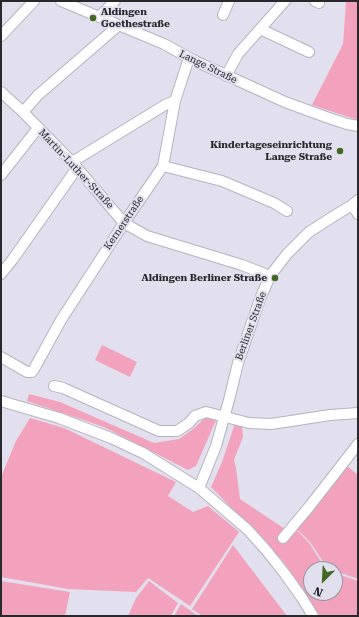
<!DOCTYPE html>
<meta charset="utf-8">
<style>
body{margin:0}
#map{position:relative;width:359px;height:617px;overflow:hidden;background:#e2dfee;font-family:"Roboto Serif",serif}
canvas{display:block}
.frame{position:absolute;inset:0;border:2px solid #29282d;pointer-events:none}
.north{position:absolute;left:303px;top:561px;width:40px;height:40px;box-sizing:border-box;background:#e2dfee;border:1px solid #9896a1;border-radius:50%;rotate:204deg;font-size:11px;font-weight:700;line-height:16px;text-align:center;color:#29282d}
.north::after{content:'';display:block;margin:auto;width:14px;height:18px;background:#416924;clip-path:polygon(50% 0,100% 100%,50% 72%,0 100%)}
</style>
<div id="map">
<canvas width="359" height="617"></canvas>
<div class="frame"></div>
<div class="north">N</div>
</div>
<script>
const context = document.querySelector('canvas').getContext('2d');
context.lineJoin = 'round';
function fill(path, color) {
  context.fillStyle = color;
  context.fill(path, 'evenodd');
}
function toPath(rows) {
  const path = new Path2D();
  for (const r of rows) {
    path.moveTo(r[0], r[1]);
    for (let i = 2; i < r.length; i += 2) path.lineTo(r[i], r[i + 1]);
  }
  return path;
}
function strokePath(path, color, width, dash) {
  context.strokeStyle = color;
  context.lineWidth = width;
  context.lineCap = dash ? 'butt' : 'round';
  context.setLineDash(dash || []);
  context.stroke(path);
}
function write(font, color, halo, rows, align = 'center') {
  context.font = font + ' "Roboto Serif",serif';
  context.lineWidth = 4;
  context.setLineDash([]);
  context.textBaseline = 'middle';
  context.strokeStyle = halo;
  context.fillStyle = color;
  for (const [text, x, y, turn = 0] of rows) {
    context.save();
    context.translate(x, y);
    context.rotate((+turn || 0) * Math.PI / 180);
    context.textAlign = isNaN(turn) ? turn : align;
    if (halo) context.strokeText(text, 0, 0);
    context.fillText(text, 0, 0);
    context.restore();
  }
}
const green = toPath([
 [346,1,358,1,358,120,312,105,343,44],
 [102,345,137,362,130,377,95,360],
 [29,394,60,402,154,443,179,439,193,429,206,417,217,418,196,466,188,470,104,427,27,401],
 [30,418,64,428,176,482,168,496,193,512,208,506,239,532,190,606,148,578,136,592,68,589,1,577,1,477,16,441],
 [237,423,242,425,243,437,234,460,236,468,240,499,291,533,295,528,309,543,326,569,311,569,311,593,335,593,335,573,358,581,358,616,320,616,283,561,211,487,222,462,234,426],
 [346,465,358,475,358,579,335,571,335,569,328,569,310,542,296,528],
 [233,545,287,616,202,616,192,609],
 [1,581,70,592,65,616,1,616],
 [149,581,178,603,171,616,128,616,136,598],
 [181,604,198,616,174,616]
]);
const minor = toPath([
 [61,1,164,44,193,60,285,102,326,117,347,124,358,126],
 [315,1,319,3],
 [223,15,229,1],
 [99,17,115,1],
 [260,29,309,52],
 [1,36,34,1],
 [226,76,238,54,285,1],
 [1,92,23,112,72,162,124,223,147,236,242,265,270,276],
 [23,112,38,95,119,25],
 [72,162,165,105,175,101],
 [163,166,222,181,274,203,287,211],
 [1,175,38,128],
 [352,205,358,214],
 [1,274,13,259,77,168],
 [1,357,27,372,32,372,34,369,61,320,124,223,163,166,175,101,189,58],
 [54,386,63,388,159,431,177,431,189,423,195,416,206,412,249,423,271,424,291,421,330,415,358,413],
 [1,401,59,418,111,438,143,453,199,488,247,529,266,550,285,574,302,598,313,616],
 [199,488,216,446,229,400,238,363,260,299,270,276,287,254,309,232,334,216,352,205,358,200],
 [283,538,309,507,358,444]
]);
const markers = [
 [93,18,4,"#416924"],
 [340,151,4,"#416924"],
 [275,278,4,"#416924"]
];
const poiNames = [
 ["Aldingen",101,12,"left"],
 ["Goethestraße",101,24,"left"],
 ["Kindertageseinrichtung",332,145],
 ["Lange Straße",332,157],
 ["Aldingen Berliner Straße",267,278]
];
const streetNames = [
 ["Lange Straße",208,67,26],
 ["Martin-Luther-Straße",76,169,47],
 ["Kernerstraße",124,223,-56],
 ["Berliner Straße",251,326,-70]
];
fill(green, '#f2a2bc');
strokePath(minor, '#b5b3c1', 12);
strokePath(minor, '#fff', 10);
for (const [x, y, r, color] of markers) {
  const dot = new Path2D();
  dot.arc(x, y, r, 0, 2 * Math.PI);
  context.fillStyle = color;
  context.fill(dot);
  strokePath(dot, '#e2dfee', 1.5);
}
write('bold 10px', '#29282d', '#e2dfee', poiNames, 'right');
write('10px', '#29282d', '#e2dfee', streetNames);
</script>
